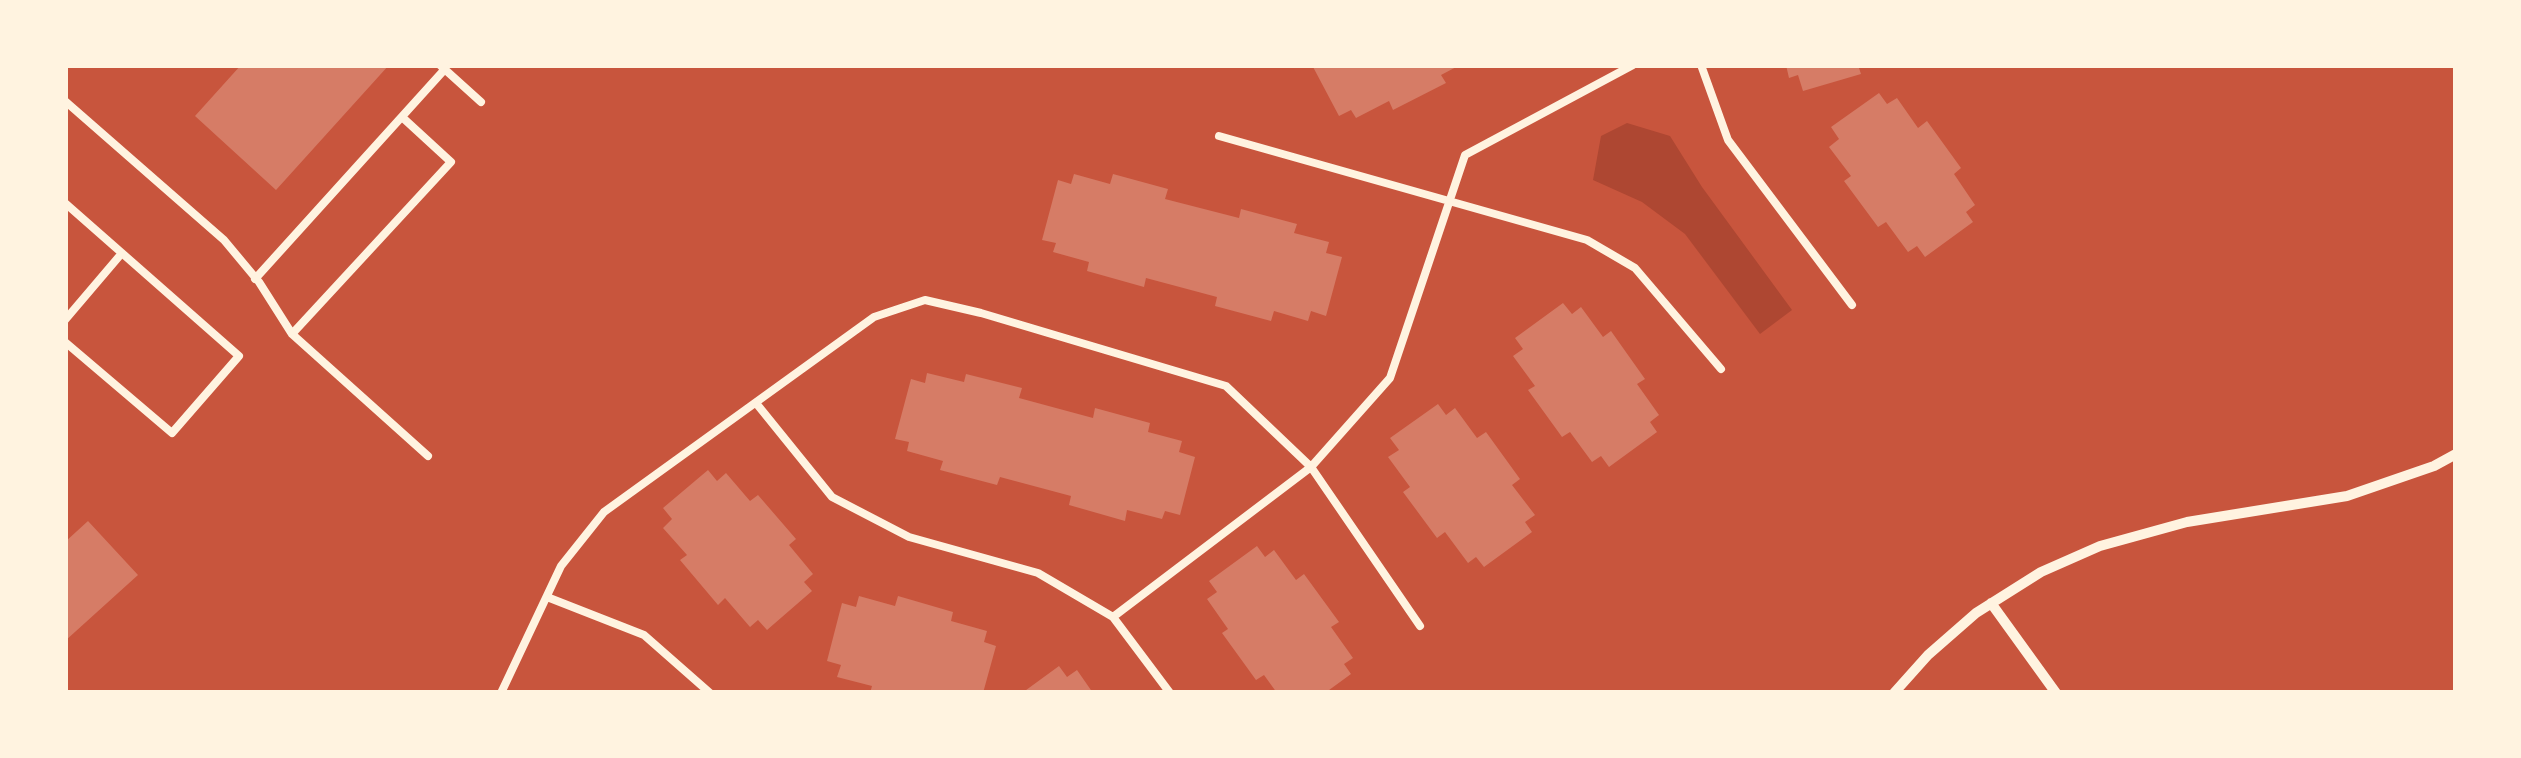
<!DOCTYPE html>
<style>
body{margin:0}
#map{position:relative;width:2521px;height:758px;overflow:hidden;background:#c8553d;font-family:Poppins,sans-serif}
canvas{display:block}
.frame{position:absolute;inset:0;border:68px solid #fff3e0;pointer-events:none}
</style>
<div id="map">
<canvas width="2521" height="758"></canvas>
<div class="frame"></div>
</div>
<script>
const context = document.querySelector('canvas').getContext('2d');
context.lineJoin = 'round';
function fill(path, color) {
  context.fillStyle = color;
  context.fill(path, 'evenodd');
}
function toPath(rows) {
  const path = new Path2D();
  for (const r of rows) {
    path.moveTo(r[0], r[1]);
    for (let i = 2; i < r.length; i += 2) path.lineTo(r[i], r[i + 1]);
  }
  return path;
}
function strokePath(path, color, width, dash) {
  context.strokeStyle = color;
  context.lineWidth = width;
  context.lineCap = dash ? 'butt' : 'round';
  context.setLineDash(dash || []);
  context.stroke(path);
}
const green = toPath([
 [1627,123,1670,136,1702,187,1792,310,1760,334,1685,234,1642,202,1593,180,1601,136]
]);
const building = toPath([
 [241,65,389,65,276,190,195,116],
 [1312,65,1460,65,1441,75,1446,83,1393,110,1389,101,1356,118,1351,110,1339,116],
 [1786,65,1858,65,1861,74,1803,91,1798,75,1789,78],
 [1879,93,1887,104,1897,98,1918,128,1927,121,1961,168,1954,174,1975,205,1966,212,1973,222,1925,257,1917,246,1908,252,1886,222,1878,227,1844,181,1851,176,1829,147,1839,139,1831,127],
 [1074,174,1110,184,1113,174,1168,189,1165,199,1239,218,1241,209,1297,224,1294,233,1329,242,1326,253,1342,257,1326,316,1311,311,1308,321,1274,311,1271,321,1215,306,1217,297,1146,278,1144,287,1087,271,1089,262,1053,252,1056,243,1042,240,1058,180,1071,184],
 [1563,303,1572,314,1581,307,1603,337,1611,331,1645,379,1637,384,1659,415,1650,422,1657,432,1609,467,1601,456,1592,462,1570,432,1562,437,1528,390,1535,386,1513,356,1523,349,1515,338],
 [927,373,964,382,966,374,1022,388,1019,398,1093,418,1095,408,1150,423,1148,432,1182,441,1179,452,1195,457,1180,515,1165,511,1162,519,1127,510,1125,521,1069,505,1071,496,1000,477,997,485,940,470,943,461,907,451,909,442,895,439,911,379,925,383],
 [1438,404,1446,415,1455,408,1477,438,1486,432,1520,479,1512,485,1535,515,1525,522,1532,532,1484,567,1476,557,1468,563,1445,532,1437,538,1403,492,1410,487,1388,457,1399,450,1390,438],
 [708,470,717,481,726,473,750,501,758,495,796,539,789,545,813,574,804,582,812,591,767,630,758,620,750,627,725,598,718,605,680,560,687,555,663,528,672,519,663,508],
 [88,521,138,575,65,641,65,542],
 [1257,546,1265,557,1274,550,1296,580,1304,574,1339,622,1331,627,1353,658,1344,664,1351,674,1325,693,1277,693,1264,675,1256,680,1222,633,1228,629,1207,599,1217,592,1209,581],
 [859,596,895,606,898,596,953,612,951,621,987,631,984,642,996,646,983,693,870,693,872,686,837,677,841,665,827,661,842,603,856,607],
 [1059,666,1067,677,1077,670,1093,693,1022,693]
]);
const service = toPath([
 [440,65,481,102],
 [1701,65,1728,140,1852,305],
 [65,101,224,240,259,282,292,334,428,456],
 [1219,136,1587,240,1635,268,1721,369],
 [65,203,239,356,172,433,65,342],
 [255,279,445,69],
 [65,320,122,253],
 [292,334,451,162,402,117],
 [756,403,832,497,909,537,1038,573,1113,617,1170,693],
 [547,597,644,635,710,693],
 [1113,617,1311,467,1390,378,1465,155,1633,65],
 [501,693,561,566,604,512,874,317,925,300,981,313,1226,386,1311,467,1420,626]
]);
const minor = toPath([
 [1991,603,2056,693],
 [1894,693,1928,655,1976,613,2041,572,2100,546,2187,522,2347,496,2434,466,2456,454]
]);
fill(green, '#ae4732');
fill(building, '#d67c66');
strokePath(service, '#fff3e0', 8);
strokePath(minor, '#fff3e0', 10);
</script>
